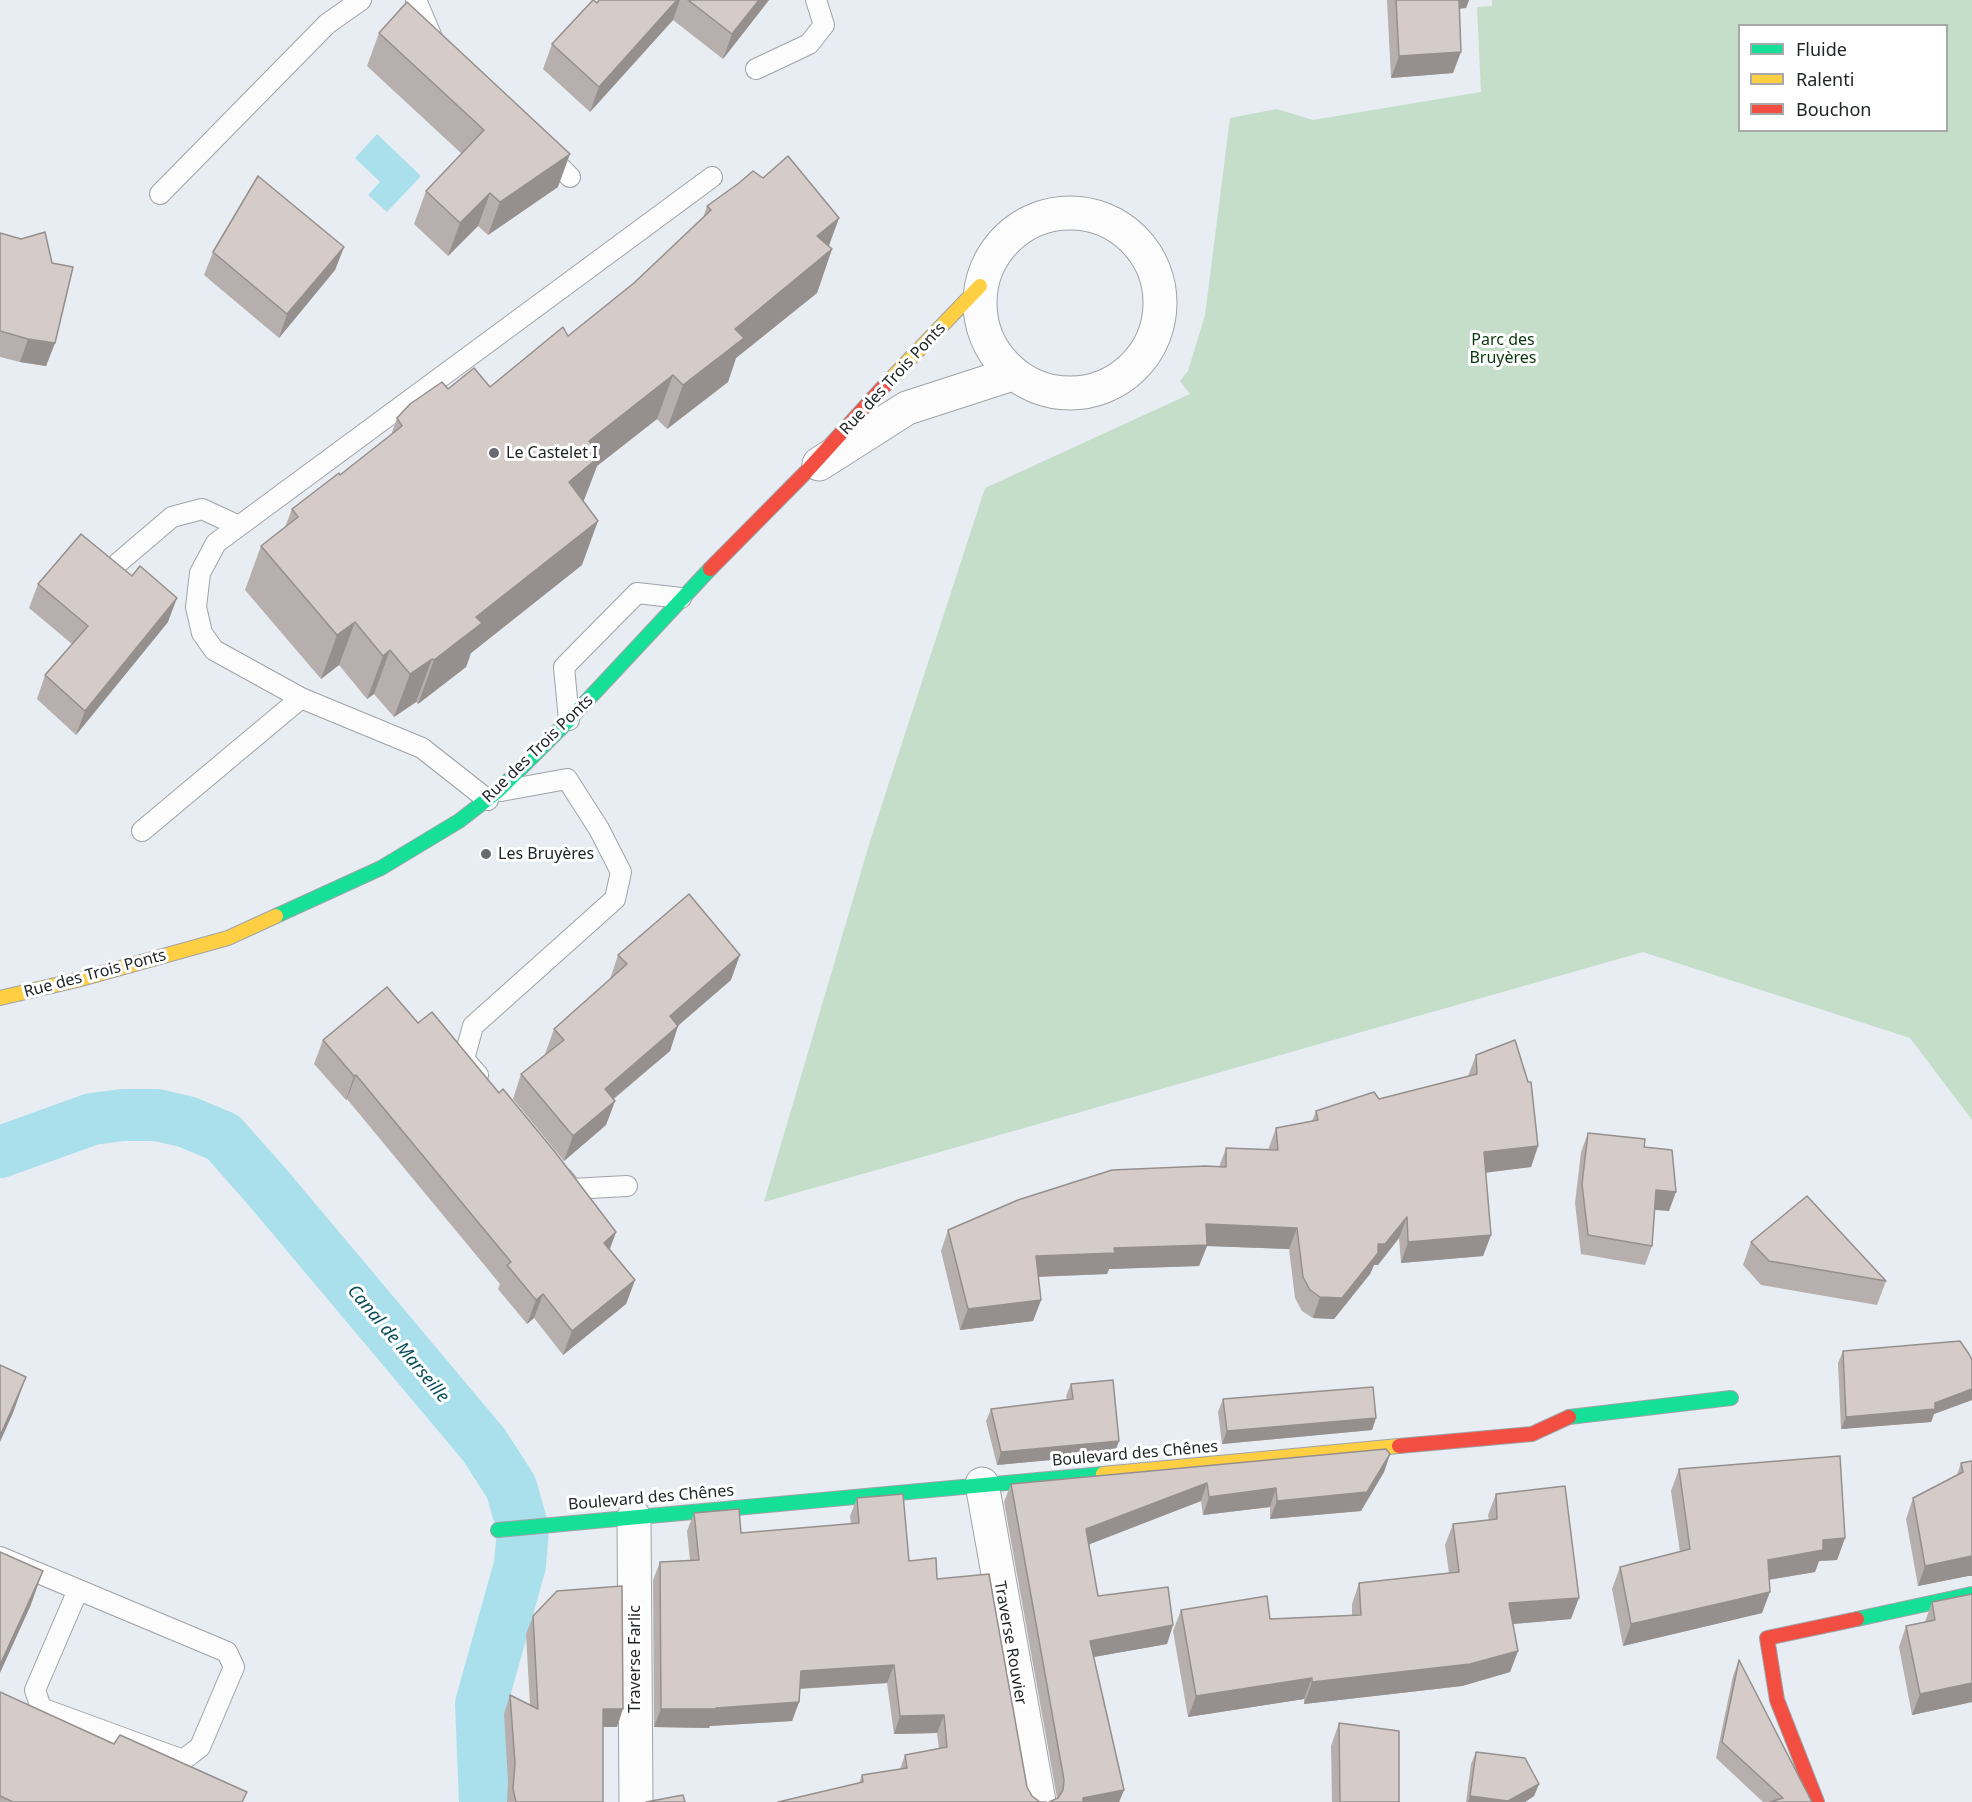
<!DOCTYPE html>
<meta charset="utf-8">
<style>
body{margin:0}
#map{position:relative;width:1972px;height:1802px;overflow:hidden;background:#e8edf3;font-family:"Noto Sans",sans-serif}
canvas{display:block}
.legend{position:absolute;left:1738px;top:24px;width:210px;height:108px;box-sizing:border-box;background:#fff;border:2px solid #a7a8a9;margin:0;padding:8px 10px;list-style:none;font-size:18px;color:#222528}
.legend li{display:flex;align-items:center;gap:12px;height:30px}
.legend b{width:30px;border:2px solid #a7a8a9}
</style>
<div id="map">
<canvas width="1972" height="1802"></canvas>
<ul class="legend">
<li><b style="height:8px;background:#16e098"></b>Fluide</li>
<li><b style="height:8px;background:#ffcf43"></b>Ralenti</li>
<li><b style="height:8px;background:#f24e42"></b>Bouchon</li>
</ul>
</div>
<script>
const context = document.querySelector('canvas').getContext('2d');
context.lineJoin = 'round';
function fill(path, color) {
  context.fillStyle = color;
  context.fill(path, 'evenodd');
}
function toPath(rows) {
  const path = new Path2D();
  for (const r of rows) {
    if (r.length === 3) {
      path.moveTo(r[0] + r[2], r[1]);
      path.arc(r[0], r[1], r[2], 0, 2 * Math.PI);
      continue;
    }
    path.moveTo(r[0], r[1]);
    for (let i = 2; i < r.length; i += 2) path.lineTo(r[i], r[i + 1]);
  }
  return path;
}
function strokePath(path, color, width, dash) {
  context.strokeStyle = color;
  context.lineWidth = width;
  context.lineCap = dash ? 'butt' : 'round';
  context.setLineDash(dash || []);
  context.stroke(path);
}
function write(font, color, halo, rows, align = 'center') {
  context.font = font + ' "Noto Sans",sans-serif';
  context.lineWidth = 6;
  context.setLineDash([]);
  context.textBaseline = 'middle';
  context.strokeStyle = halo;
  context.fillStyle = color;
  for (const [text, x, y, turn = 0] of rows) {
    context.save();
    context.translate(x, y);
    context.rotate((+turn || 0) * Math.PI / 180);
    context.textAlign = isNaN(turn) ? turn : align;
    if (halo) context.strokeText(text, 0, 0);
    context.fillText(text, 0, 0);
    context.restore();
  }
}
const green = toPath([
 [1492,0,1972,0,1972,1120,1910,1038,1643,952,764,1202,871,838,985,488,1190,394,1180,381,1188,371,1205,315,1230,118,1277,109,1313,120,1481,92,1477,7,1492,6],
 [1740,26,1946,26,1946,130,1740,130]
]);
const water = toPath([
 [377,134,421,176,387,212,368,195,380,182,355,158]
]);
const canal = toPath([
 [0,1152,92,1119,123,1115,157,1115,187,1122,223,1137,269,1189,484,1445,511,1487,523,1529,520,1565,481,1704,485,1802]
]);
const lane = toPath([
 [416,0,434,42],
 [756,69,809,44,824,25,816,0],
 [546,153,570,177],
 [160,194,327,24,361,0],
 [118,563,172,517,202,509,239,526],
 [569,720,564,667,637,593,681,598],
 [488,800,422,748,301,698,214,650,202,633,196,607,200,573,216,543,712,177],
 [142,831,301,698],
 [478,1075,464,1059,473,1026,615,899,621,872,599,829,567,779,501,791],
 [563,1178,572,1189,627,1186],
 [0,1557,227,1652,234,1667,200,1747,183,1760,41,1708,35,1690,78,1590]
]);
const street = toPath([
 [1070,303,90],
 [819,464,907,408,1012,374],
 [982,1484,1039,1802],
 [634,1517,636,1802]
]);
const fast = toPath([
 [276,916,381,868,459,821,498,791,569,720,710,569],
 [1569,1417,1731,1398],
 [498,1530,1103,1474],
 [1857,1619,1972,1594]
]);
const slow = toPath([
 [885,385,980,286],
 [0,998,77,980,228,938,276,916],
 [1103,1474,1399,1446]
]);
const jam = toPath([
 [710,569,806,472,885,385],
 [1399,1446,1532,1434,1569,1417],
 [1817,1802,1777,1700,1767,1638,1857,1619]
]);
const wall = toPath([
 [599,0,769,0,723,59,673,20,590,112,543,69,552,44],
 [1387,0,1469,0,1466,8,1459,9,1453,73,1391,78],
 [379,33,558,187,488,235,478,226,448,256,414,224,426,191,462,154,367,66],
 [763,178,839,218,829,246,832,249,817,293,736,358,728,382,667,429,657,419,597,466,584,500,583,501,582,565,471,653,466,667,418,704,416,702,394,717,374,694,367,699,339,665,321,679,245,590,261,546,285,527,292,509,340,475,391,435,397,418,448,389,490,387,568,336,634,283,703,218,707,206],
 [0,233,55,343,46,366,20,362,0,357],
 [344,247,335,270,279,338,204,275,213,252],
 [132,576,168,622,76,735,37,699,45,675,72,644,29,608,38,584],
 [618,955,731,980,678,1026,670,1051,614,1099,615,1101,606,1125,564,1161,513,1099,521,1074,546,1055,545,1054,554,1029,610,979],
 [418,1023,616,1232,610,1249,635,1280,626,1304,563,1355,534,1318,527,1324,498,1289,500,1284,347,1099,346,1100,314,1064,323,1040],
 [1476,1055,1538,1146,1531,1167,1485,1172,1491,1235,1483,1256,1401,1263,1399,1238,1378,1265,1374,1265,1370,1274,1334,1319,1313,1318,1302,1311,1295,1298,1289,1249,1207,1246,1199,1266,1109,1269,1107,1274,1038,1277,1041,1300,1033,1321,960,1330,941,1251,948,1230,1219,1167,1226,1148,1268,1150,1276,1128,1312,1121,1316,1111,1379,1099,1468,1076],
 [1588,1133,1669,1211,1655,1210,1652,1246,1645,1265,1581,1254,1575,1203,1581,1152],
 [1751,1242,1886,1281,1877,1305,1761,1285,1743,1265],
 [1843,1351,1972,1360,1972,1400,1934,1414,1931,1422,1841,1429,1838,1363],
 [1071,1384,1119,1441,1114,1454,997,1465,986,1421,991,1409,1067,1400,1066,1396],
 [1223,1399,1376,1418,1372,1430,1222,1444,1218,1412],
 [1390,1454,1384,1472,1361,1511,1270,1519,1270,1507,1203,1515,1201,1501,1089,1544,1098,1596,1173,1625,1167,1644,1093,1657,1124,1790,1119,1802,1049,1802,1057,1798,1004,1502,1011,1484],
 [1972,1461,1972,1576,1968,1576,1918,1586,1906,1519,1913,1498,1957,1475,1961,1463],
 [1679,1469,1845,1538,1837,1560,1819,1561,1815,1572,1769,1580,1762,1613,1623,1646,1612,1589,1620,1567,1680,1552,1671,1491],
 [1496,1494,1571,1619,1513,1624,1518,1651,1510,1672,1462,1686,1304,1704,1304,1699,1188,1717,1173,1631,1181,1610,1270,1619,1352,1616,1352,1604,1359,1583,1449,1573,1445,1545,1453,1524,1489,1520,1488,1515],
 [857,1498,909,1561,937,1579,1027,1787,859,1783,862,1775,900,1769,905,1755,939,1749,937,1733,894,1734,887,1683,800,1689,799,1702,792,1721,710,1726,709,1728,654,1727,653,1580,660,1562,690,1560,687,1531,694,1513,741,1533,851,1524,850,1516],
 [1972,1594,1972,1702,1912,1715,1899,1647,1906,1626,1925,1622,1932,1602],
 [533,1616,617,1727,603,1727,603,1802,507,1802,508,1782,504,1714,510,1695,530,1705,526,1634],
 [1739,1660,1812,1802,1763,1802,1716,1758,1733,1676],
 [0,1692,114,1744,247,1792,243,1802,0,1802],
 [1339,1723,1399,1802,1332,1802,1331,1746],
 [1476,1752,1539,1784,1534,1796,1525,1802,1466,1802,1471,1764]
]);
const shadedWall = toPath([
 [677,0,680,0,673,20,590,112,599,87],
 [759,0,769,0,723,59,732,34],
 [1454,0,1469,0,1466,8,1451,9],
 [1461,52,1453,73,1391,78,1399,56],
 [570,154,558,187,488,235,500,202],
 [490,193,478,226,448,256,460,223],
 [839,218,825,255,832,249,817,293,736,358,728,382,667,429,683,385,817,236],
 [344,247,335,270,279,338,287,314],
 [28,339,55,343,46,366,20,362],
 [673,375,657,419,597,466,584,500,553,526,569,482,589,441],
 [598,521,582,565,471,653,466,667,418,704,434,660,476,617],
 [177,598,168,622,76,735,85,711],
 [355,622,339,665,321,679,337,635],
 [390,650,374,694,367,699,383,656],
 [432,659,416,702,394,717,410,674],
 [740,955,731,980,661,1040,670,1016],
 [678,1026,670,1051,596,1113,605,1089],
 [356,1075,347,1099,346,1100,354,1076],
 [615,1101,606,1125,564,1161,573,1136],
 [1538,1146,1531,1167,1476,1174,1484,1152],
 [1656,1190,1676,1192,1669,1211,1649,1209],
 [1407,1217,1399,1238,1378,1265,1374,1265,1370,1274,1334,1319,1313,1318,1320,1297],
 [1206,1224,1297,1228,1289,1249,1207,1246,1199,1266,1109,1269,1107,1274,1028,1277,1036,1256,1114,1248],
 [616,1232,607,1256,604,1243],
 [1491,1235,1483,1256,1401,1263,1408,1242],
 [635,1280,626,1304,563,1355,572,1331],
 [543,1294,534,1318,527,1324,536,1300],
 [1041,1300,1033,1321,960,1330,968,1309],
 [26,1377,13,1413,0,1442,0,1436],
 [1972,1389,1972,1400,1934,1414,1931,1422,1841,1429,1846,1417,1935,1403],
 [1376,1418,1372,1430,1222,1444,1227,1431],
 [1119,1441,1114,1454,997,1465,1001,1452],
 [1390,1454,1384,1472,1361,1511,1270,1519,1277,1501],
 [1207,1483,1201,1501,1080,1548,1086,1529],
 [1276,1488,1270,1507,1203,1515,1209,1497],
 [1845,1538,1837,1560,1819,1561,1815,1572,1760,1581,1768,1560,1823,1540],
 [1972,1556,1972,1576,1968,1576,1918,1586,1925,1566],
 [43,1571,30,1607,0,1673,0,1665],
 [1770,1592,1762,1613,1623,1646,1631,1624],
 [1579,1598,1571,1619,1501,1625,1509,1603],
 [1173,1625,1167,1644,1083,1659,1090,1641],
 [1518,1651,1510,1672,1462,1686,1304,1704,1312,1682],
 [894,1665,887,1683,794,1689,801,1671],
 [1312,1678,1304,1699,1188,1717,1196,1696],
 [1972,1683,1972,1702,1912,1715,1920,1694],
 [799,1702,792,1721,710,1726,709,1728,654,1727,661,1709,716,1708],
 [603,1709,623,1709,617,1727,597,1727],
 [944,1715,937,1733,894,1734,900,1716],
 [1539,1784,1534,1796,1525,1802,1468,1802,1470,1796],
 [1124,1790,1119,1802,1081,1802,1083,1798]
]);
const building = toPath([
 [593,0,597,3,599,0,677,0,599,87,552,44,593,0],
 [688,0,759,0,732,34,688,0],
 [1396,0,1459,0,1461,52,1399,56,1396,0],
 [407,2,570,154,500,202,490,193,460,223,426,191,484,130,379,33,407,2],
 [788,156,839,218,817,236,832,249,735,329,744,338,683,385,673,375,589,441,600,456,569,482,598,521,476,617,482,623,434,660,432,659,410,674,390,650,383,656,355,622,337,635,261,546,298,517,292,509,339,473,340,475,402,426,397,418,410,404,442,382,448,389,474,368,490,387,563,327,568,336,634,283,711,210,707,206,739,183,753,171,763,178,788,156],
 [258,176,344,247,287,314,213,252,258,176],
 [45,232,52,263,73,267,55,343,28,339,0,331,0,233,21,239,45,232],
 [81,534,132,576,140,566,177,598,85,711,45,675,88,626,38,584,81,534],
 [689,894,740,955,670,1016,678,1026,605,1089,615,1101,573,1136,521,1074,564,1040,554,1029,627,964,618,955,689,894],
 [387,987,418,1023,432,1012,499,1093,503,1089,555,1152,616,1232,604,1243,635,1280,572,1331,543,1294,536,1300,507,1265,511,1262,356,1075,354,1076,323,1040,387,987],
 [1515,1040,1528,1082,1531,1082,1538,1146,1484,1152,1491,1235,1408,1242,1407,1217,1385,1244,1378,1244,1378,1253,1342,1298,1320,1297,1310,1290,1303,1277,1297,1228,1206,1224,1207,1245,1114,1248,1115,1253,1036,1256,1041,1300,968,1309,948,1230,1018,1200,1112,1170,1205,1166,1226,1167,1226,1148,1278,1150,1276,1128,1318,1120,1316,1111,1374,1092,1379,1099,1477,1074,1476,1055,1515,1040],
 [1588,1133,1645,1139,1644,1147,1672,1150,1676,1192,1656,1190,1652,1246,1588,1235,1582,1184,1588,1133],
 [1807,1196,1886,1281,1769,1261,1751,1242,1807,1196],
 [1960,1341,1969,1354,1972,1360,1972,1389,1935,1403,1935,1409,1846,1417,1843,1351,1960,1341],
 [0,1365,26,1377,0,1436,0,1365],
 [1113,1380,1119,1441,1001,1452,991,1409,1073,1399,1071,1384,1113,1380],
 [1373,1387,1376,1418,1227,1431,1223,1399,1373,1387],
 [1386,1449,1390,1454,1367,1492,1277,1501,1276,1488,1209,1497,1207,1483,1086,1529,1098,1596,1168,1587,1173,1625,1090,1641,1124,1790,1083,1798,1083,1802,1049,1802,1058,1798,1063,1790,1064,1780,1011,1484,1386,1449],
 [1840,1456,1845,1538,1823,1540,1823,1550,1768,1560,1770,1592,1631,1624,1620,1567,1690,1549,1679,1469,1840,1456],
 [1972,1461,1972,1556,1925,1566,1913,1498,1963,1472,1961,1463,1972,1461],
 [1565,1486,1579,1598,1509,1603,1518,1651,1470,1664,1312,1682,1312,1678,1196,1696,1181,1610,1267,1596,1270,1619,1361,1615,1359,1583,1459,1572,1453,1524,1497,1519,1496,1494,1565,1486],
 [903,1494,909,1561,936,1558,937,1579,989,1574,1027,1787,1032,1796,1040,1802,1046,1802,778,1802,863,1782,862,1775,907,1768,905,1755,947,1747,944,1715,900,1716,894,1665,801,1671,799,1702,716,1708,716,1709,661,1709,660,1562,699,1560,694,1513,739,1509,741,1533,859,1523,857,1498,903,1494],
 [0,1552,43,1571,0,1665,0,1552],
 [622,1586,623,1709,603,1709,603,1802,516,1802,513,1789,515,1763,510,1695,538,1709,533,1616,557,1591,622,1586],
 [1972,1594,1972,1683,1920,1694,1906,1626,1935,1620,1932,1602,1972,1594],
 [1739,1660,1812,1802,1770,1802,1783,1798,1722,1742,1739,1660],
 [0,1692,114,1744,120,1735,247,1792,242,1802,13,1802,0,1796,0,1692],
 [1339,1723,1399,1731,1399,1802,1340,1802,1339,1723],
 [1476,1752,1525,1758,1539,1784,1508,1801,1470,1796,1476,1752],
 [683,1795,685,1802,646,1802,683,1795]
]);
const markers = [
 [494,453,6,"#676b6f"],
 [486,854,6,"#676b6f"]
];
const parkNames = [
 ["Parc des",1503,340],
 ["Bruyères",1503,358]
];
const streetNames = [
 ["Rue des Trois Ponts",893,379,-47],
 ["Rue des Trois Ponts",538,749,-44],
 ["Rue des Trois Ponts",95,974,-15],
 ["Boulevard des Chênes",1135,1454,-5],
 ["Boulevard des Chênes",651,1498,-5],
 ["Traverse Rouvier",1010,1643,80],
 ["Traverse Farlic",635,1659,-90]
];
const poiNames = [
 ["Le Castelet I",506,453],
 ["Les Bruyères",498,854]
];
const waterNames = [
 ["Canal de Marseille",398,1344,50]
];
fill(green, '#c4dec9');
fill(water, '#aae0eb');
strokePath(canal, '#aae0eb', 52);
strokePath(lane, '#9fa3a7', 22);
strokePath(street, '#9fa3a7', 35);
strokePath(fast, '#9fa3a7', 16);
strokePath(slow, '#9fa3a7', 16);
strokePath(jam, '#9fa3a7', 16);
strokePath(lane, '#fcfcfd', 20);
strokePath(street, '#fcfcfd', 33);
strokePath(fast, '#16e098', 14);
strokePath(slow, '#ffcf43', 14);
strokePath(jam, '#f24e42', 14);
fill(wall, '#b7afad');
fill(shadedWall, '#958f8d');
fill(building, '#d5ccc9');
strokePath(building, '#958f8d', 1.5);
for (const [x, y, r, color] of markers) {
  const dot = new Path2D();
  dot.arc(x, y, r, 0, 2 * Math.PI);
  context.fillStyle = color;
  context.fill(dot);
  strokePath(dot, '#fff', 2);
}
write('16px', '#08360c', '#fff', parkNames);
write('16px', '#222528', '#fff', streetNames);
write('16px', '#222528', '#fff', poiNames, 'left');
write('italic 18px', '#0b4f58', '#fff', waterNames);
</script>
